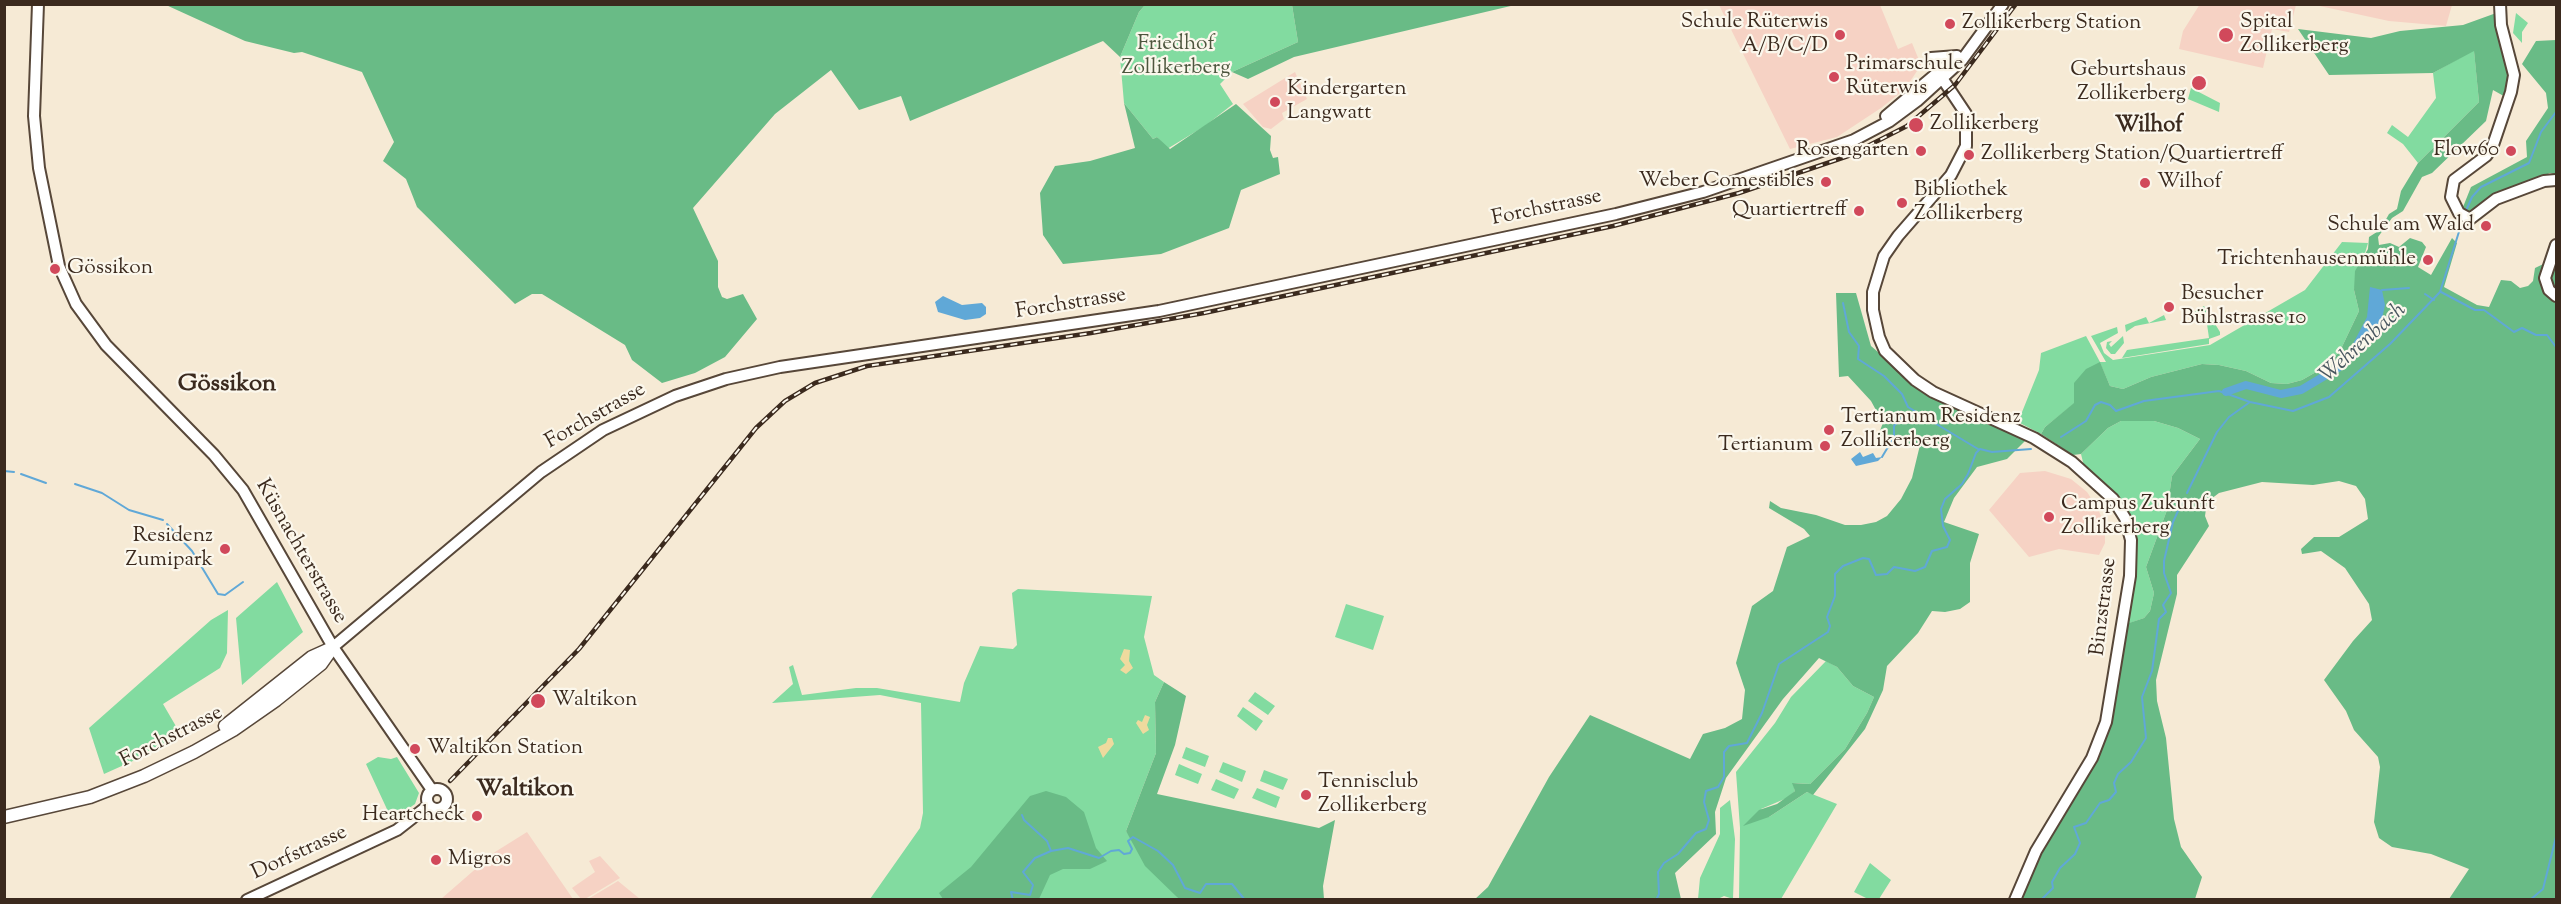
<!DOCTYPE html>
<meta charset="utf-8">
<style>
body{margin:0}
#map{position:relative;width:2561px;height:904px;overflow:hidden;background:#f6ead5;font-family:"Sorts Mill Goudy",serif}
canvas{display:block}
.frame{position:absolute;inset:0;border:6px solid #3b2a1e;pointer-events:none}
</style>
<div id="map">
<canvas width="2561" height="904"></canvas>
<div class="frame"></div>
</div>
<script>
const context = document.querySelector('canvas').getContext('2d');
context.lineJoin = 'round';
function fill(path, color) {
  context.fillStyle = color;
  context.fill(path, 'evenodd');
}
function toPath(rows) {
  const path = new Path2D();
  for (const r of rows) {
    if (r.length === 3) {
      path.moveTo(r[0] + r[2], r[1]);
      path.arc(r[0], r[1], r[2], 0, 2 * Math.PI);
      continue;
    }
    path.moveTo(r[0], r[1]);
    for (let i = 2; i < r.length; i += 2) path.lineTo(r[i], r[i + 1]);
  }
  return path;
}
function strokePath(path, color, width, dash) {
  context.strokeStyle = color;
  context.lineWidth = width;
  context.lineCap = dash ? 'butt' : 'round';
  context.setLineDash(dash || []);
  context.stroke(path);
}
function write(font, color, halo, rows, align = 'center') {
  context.font = font + ' "Sorts Mill Goudy",serif';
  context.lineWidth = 4.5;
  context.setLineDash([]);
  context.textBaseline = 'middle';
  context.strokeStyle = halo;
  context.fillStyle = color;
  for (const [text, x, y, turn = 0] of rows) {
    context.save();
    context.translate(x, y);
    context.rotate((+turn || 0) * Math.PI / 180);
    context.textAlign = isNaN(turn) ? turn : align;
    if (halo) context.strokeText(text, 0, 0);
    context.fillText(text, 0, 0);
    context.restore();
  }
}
const built = toPath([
 [2200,4,2296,4,2296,5,2289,32,2272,29,2263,68,2179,49,2183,31],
 [1719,5,1880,5,1898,49,1912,43,1921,65,1905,89,1881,108,1837,137,1790,149],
 [2315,5,2452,5,2446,26,2389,21],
 [1295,72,1307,99,1282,113,1284,119,1271,129,1263,127,1243,104],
 [2045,471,2071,479,2087,492,2097,507,2105,525,2105,543,2099,555,2059,549,2029,557,1989,510,2020,473],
 [527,832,573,899,441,899,495,852],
 [600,856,620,878,585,899,581,899,572,888,595,872,589,861],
 [618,881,640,899,588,899]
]);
const green = toPath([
 [1145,5,1292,5,1298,42,1232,72,1220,84,1233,104,1205,126,1167,149,1157,137,1153,139,1124,103,1120,57,1139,12],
 [2516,13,2528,23,2522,32,2522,43,2513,33],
 [2474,50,2479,102,2418,163,2403,144,2387,133,2392,125,2408,137,2436,98,2433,73],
 [2191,88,2220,103,2219,112,2188,99],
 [2342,242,2368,243,2354,290,2359,311,2340,351,2323,368,2302,380,2287,384,2271,383,2246,371,2219,365,2202,364,2151,377,2123,389,2110,386,2100,363,2074,384,2075,403,2045,427,2041,434,2018,422,2039,370,2041,353,2086,336,2100,362,2106,362,2091,336,2117,327,2118,333,2100,343,2104,353,2113,360,2210,345,2305,290],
 [2204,306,2220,332,2220,335,2209,339,2209,344,2122,358,2127,350,2209,338,2206,317,2186,317],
 [2164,315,2166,320,2135,326,2126,332,2125,325,2146,317,2149,323],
 [2123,336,2124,343,2115,354,2111,354,2106,348,2107,342,2112,341,2109,344,2111,347],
 [2121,421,2154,421,2178,428,2200,439,2172,476,2167,510,2146,567,2154,593,2150,611,2144,618,2127,624,2137,555,2134,530,2120,501,2084,466,2081,454,2108,428],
 [277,582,303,632,242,685,236,618],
 [1018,589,1152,596,1144,637,1154,675,1164,682,1155,702,1156,753,1126,831,1179,899,870,899,920,828,923,813,921,703,880,695,772,703,793,684,789,667,793,665,802,695,856,688,877,688,960,702,964,683,980,646,1013,649,1017,645,1012,593],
 [1346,604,1384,616,1373,650,1335,637],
 [228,610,227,653,220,668,163,704,177,728,175,742,104,774,89,728,211,620],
 [1826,661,1837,667,1853,686,1874,697,1867,713,1845,749,1810,784,1793,783,1795,791,1787,798,1761,809,1769,817,1807,792,1837,804,1781,899,1739,899,1740,828,1736,772,1775,723,1791,697],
 [1255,692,1275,706,1268,715,1248,701],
 [1243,707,1263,721,1256,731,1237,716],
 [1186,747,1209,756,1205,767,1182,758],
 [378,757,391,759,397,757,419,793,415,804,392,820,366,764],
 [1223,762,1246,771,1242,782,1219,772],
 [1179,764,1202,774,1198,784,1175,775],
 [1264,770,1288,779,1283,790,1260,781],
 [1216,779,1239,789,1234,799,1211,790],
 [1257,788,1280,797,1276,808,1252,798],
 [1730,800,1735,839,1733,899,1724,896,1718,899,1698,899,1700,878,1720,834,1720,808],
 [1870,863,1891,880,1879,899,1868,899,1854,892]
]);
const forest = toPath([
 [166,5,1145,5,1139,12,1120,57,1103,41,910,121,901,96,859,110,831,70,775,114,693,208,718,261,718,287,722,297,727,299,743,294,757,319,725,357,695,373,662,383,632,360,625,345,542,294,532,294,515,304,417,207,406,179,383,161,394,142,362,72,302,52,294,53,245,41],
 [1292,5,1292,4,1515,5,1294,57,1248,79,1232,72,1298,42],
 [2499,12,2513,68,2509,99,2493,90,2486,121,2432,173,2422,177,2403,211,2392,218,2378,237,2379,245,2390,243,2399,247,2410,238,2422,242,2426,247,2418,267,2431,275,2452,238,2457,243,2444,287,2477,305,2489,307,2501,280,2511,281,2520,288,2528,286,2533,281,2535,268,2556,258,2556,899,2449,899,2469,869,2431,854,2392,847,2379,838,2374,822,2380,767,2378,757,2354,730,2346,711,2324,680,2353,641,2372,620,2369,604,2345,568,2321,551,2302,554,2301,549,2314,537,2339,537,2368,519,2365,499,2356,486,2339,481,2313,485,2262,482,2219,493,2207,502,2205,516,2209,526,2177,575,2177,594,2156,680,2157,701,2166,738,2174,819,2181,847,2202,877,2195,899,2015,900,2106,722,2123,625,2144,618,2150,611,2154,593,2146,567,2167,510,2172,476,2200,439,2178,428,2154,421,2121,421,2108,428,2081,454,2073,455,2041,434,2045,427,2074,403,2074,383,2086,369,2100,362,2110,386,2123,389,2151,377,2202,364,2219,365,2246,371,2271,383,2287,384,2302,380,2323,368,2340,351,2359,311,2354,290,2355,271,2368,249,2369,237,2380,230,2389,214,2397,209,2401,191,2418,163,2479,102,2474,51,2433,73,2329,75,2298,29,2371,38,2400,31,2463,25],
 [2556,40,2556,175,2550,173,2529,183,2496,192,2470,215,2463,207,2471,187,2527,157,2526,141,2548,108,2546,93,2522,64,2536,41],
 [1124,103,1153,139,1157,137,1170,149,1236,104,1271,136,1270,150,1273,158,1278,157,1280,174,1241,190,1229,228,1161,254,1063,264,1043,235,1040,193,1055,166,1090,161,1135,148],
 [1836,293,1856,293,1871,346,1928,395,2027,439,2007,459,1977,467,1954,498,1944,522,1979,534,1970,563,1970,602,1960,609,1945,612,1932,611,1918,633,1887,666,1883,690,1865,729,1813,795,1807,792,1769,817,1743,826,1759,810,1777,804,1795,791,1792,783,1810,784,1845,749,1867,713,1874,697,1853,686,1837,667,1819,658,1783,699,1726,778,1715,812,1716,834,1675,873,1681,899,1474,900,1488,887,1549,777,1590,715,1690,759,1703,734,1725,728,1742,719,1745,690,1736,663,1752,606,1773,591,1787,547,1810,536,1804,529,1769,508,1770,501,1781,508,1816,515,1845,525,1861,525,1876,522,1887,516,1901,499,1912,478,1920,445,1916,445,1914,448,1890,436,1877,438,1883,423,1871,401,1848,376,1839,377],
 [1164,682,1186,696,1175,745,1157,794,1319,828,1335,820,1323,886,1324,899,1179,899,1145,866,1126,831,1156,753,1155,702],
 [1046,791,1066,797,1084,812,1096,848,1107,861,1090,869,1063,869,1050,875,1039,899,943,899,939,893,971,867,1030,796]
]);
const sand = toPath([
 [1124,649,1130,650,1129,661,1133,668,1126,674,1120,670,1125,665,1120,659],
 [1145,715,1150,717,1147,725,1149,730,1143,734,1136,723,1138,720,1142,722],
 [1108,738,1112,738,1114,744,1103,758,1098,747,1106,743]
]);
const water = toPath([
 [2370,287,2382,290,2385,305,2382,319,2371,338,2350,352,2345,359,2367,317],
 [943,296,962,305,982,303,986,307,986,314,980,318,965,320,938,312,935,302],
 [1860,452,1863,457,1873,453,1876,458,1882,457,1878,461,1856,466,1851,459]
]);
const stream = toPath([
 [2465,213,2472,197,2481,187,2529,163,2541,132,2556,112],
 [2382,290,2409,288],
 [2441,292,2475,310,2484,310,2514,332,2522,328,2536,335,2547,335,2556,347],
 [2425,294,2434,300],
 [1843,303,1849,332,1859,346,1858,359,1884,376,1902,394,1908,407,1978,449],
 [2061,437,2086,421,2095,405,2101,402,2110,405,2116,411,2144,401,2219,391,2250,402,2293,411,2329,397,2390,344,2440,292,2463,219],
 [1882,457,1894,437,1894,426,1900,419,1915,412],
 [4,471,14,472],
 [21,474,46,483],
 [75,484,102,493,129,510,163,520],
 [2187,493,2217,432,2229,417,2250,402],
 [167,524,192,551,218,594,225,595,243,582],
 [1022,815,1024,820,1047,841,1051,851],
 [1013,900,1011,892,1030,895,1033,885,1023,872,1035,858,1051,851,1068,848,1099,858,1111,851,1119,850,1124,854,1130,853,1132,849,1128,841,1133,837,1158,851,1173,865,1185,888,1200,893,1206,884,1232,884,1245,900],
 [1656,900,1659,894,1658,872,1664,863,1678,854,1696,833,1706,829,1709,820,1704,802,1706,791,1718,787,1724,777,1724,752,1729,746,1747,743,1762,713,1779,664,1828,632,1830,626,1827,617,1835,596,1835,574,1843,566,1863,558,1869,559,1876,575,1887,574,1894,567,1915,571,1925,567,1932,551,1947,547,1950,540,1943,526,1941,509,1945,499,1962,484,1968,474,1976,453,1980,449,1992,452,2031,449],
 [2041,900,2053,888,2052,882,2060,868,2075,854,2080,843,2074,827,2086,823,2100,803,2109,800,2116,792,2114,783,2118,774,2131,762,2146,738,2142,697,2152,671,2159,619,2166,612,2163,605,2171,593,2164,573,2164,561,2173,522,2183,500],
 [2530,900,2543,889,2556,837]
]);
const canal = toPath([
 [2226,392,2246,385,2281,394,2301,390,2338,368,2345,359]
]);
const secondary = toPath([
 [38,4,34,116,39,168,59,266,76,304,106,345,214,455,243,490,333,647,432,790],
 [2500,4,2501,25,2514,75,2511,92,2492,148,2486,156,2454,180,2451,197,2459,213,2470,219,2496,199,2544,181,2556,180],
 [1931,58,1957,56],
 [1938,72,1966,114,1966,146,1951,175,1898,236,1884,256,1873,292,1873,310,1879,337,1885,351,1915,380,1933,392,2034,438,2072,462,2113,499,2125,518,2131,540,2130,576,2106,722,2092,758,2036,851,2015,900],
 [1886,116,1943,68],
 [2556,245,2545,278,2549,290,2556,296],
 [333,647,541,472,603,430,675,396,726,379,780,367,1159,311,1616,214,1703,192,1854,140,1890,121,1917,101,1962,60,2003,4],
 [437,799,10],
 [247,900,397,830,429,805]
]);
const highway = toPath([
 [225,726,312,657,332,648],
 [4,817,90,797,144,776,194,752,233,730,276,700,321,664,333,647]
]);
const rail = toPath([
 [450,781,579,649,756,428,785,401,815,383,867,366,1091,333,1204,313,1613,226,1739,193,1848,156,1907,126,1955,85,2016,4]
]);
const markers = [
 [1950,24,6,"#d1495b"],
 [1840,35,6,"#d1495b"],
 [2226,35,8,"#d1495b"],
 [1834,77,6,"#d1495b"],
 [2199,83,8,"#d1495b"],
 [1275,102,6,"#d1495b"],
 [1916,125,8,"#d1495b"],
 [1921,151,6,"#d1495b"],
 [2511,151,6,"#d1495b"],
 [1969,155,6,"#d1495b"],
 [1826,182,6,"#d1495b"],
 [2145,183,6,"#d1495b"],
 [1902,203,6,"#d1495b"],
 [1859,211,6,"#d1495b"],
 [2486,226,6,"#d1495b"],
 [2428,260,6,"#d1495b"],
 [55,269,6,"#d1495b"],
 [2169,307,6,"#d1495b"],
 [1829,430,6,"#d1495b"],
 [1825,446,6,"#d1495b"],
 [2049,517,6,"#d1495b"],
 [225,549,6,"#d1495b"],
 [538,701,8,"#d1495b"],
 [415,749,6,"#d1495b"],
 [1306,795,6,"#d1495b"],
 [477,816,6,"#d1495b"],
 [436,860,6,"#d1495b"]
];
const poiNames = [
 ["Schule Rüterwis",1828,23,"right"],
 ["A/B/C/D",1828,47,"right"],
 ["Spital",2240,23],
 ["Zollikerberg",2240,47],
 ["Zollikerberg Station",1962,24],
 ["Primarschule",1846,65],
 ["Rüterwis",1846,89],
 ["Geburtshaus",2186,71,"right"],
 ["Zollikerberg",2186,95,"right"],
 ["Kindergarten",1287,90],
 ["Langwatt",1287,114],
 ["Zollikerberg",1930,125],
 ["Rosengarten",1909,151,"right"],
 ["Flow60",2499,151,"right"],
 ["Zollikerberg Station/Quartiertreff",1981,155],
 ["Weber Comestibles",1814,182,"right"],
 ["Wilhof",2157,183],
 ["Bibliothek",1914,191],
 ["Zollikerberg",1914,215],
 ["Quartiertreff",1847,211,"right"],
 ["Schule am Wald",2474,226,"right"],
 ["Trichtenhausenmühle",2416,260,"right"],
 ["Gössikon",67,269],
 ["Besucher",2181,295],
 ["Bühlstrasse 10",2181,319],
 ["Tertianum Residenz",1841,418],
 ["Zollikerberg",1841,442],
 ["Tertianum",1813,446,"right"],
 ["Campus Zukunft",2061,505],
 ["Zollikerberg",2061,529],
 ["Residenz",213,537,"right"],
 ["Zumipark",213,561,"right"],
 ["Waltikon",552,701],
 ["Waltikon Station",427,749],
 ["Tennisclub",1318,783],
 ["Zollikerberg",1318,807],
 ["Heartcheck",465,816,"right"],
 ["Migros",448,860]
];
const parkNames = [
 ["Friedhof",1176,45],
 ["Zollikerberg",1176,69]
];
const streetNames = [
 ["Forchstrasse",1547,209,-12],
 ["Forchstrasse",1071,305,-9],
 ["Forchstrasse",596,417,-30],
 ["Küsnachterstrasse",300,552,60],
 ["Binzstrasse",2105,607,-83],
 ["Forchstrasse",172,738,-27],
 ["Dorfstrasse",300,854,-25]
];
const neighbourhoodNames = [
 ["Wilhof",2149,127]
];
const waterNames = [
 ["Wehrenbach",2364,344,-42]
];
const quarterNames = [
 ["Gössikon",227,386],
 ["Waltikon",525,791]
];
fill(built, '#f6d2c4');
fill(green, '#82dba0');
fill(forest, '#69bb86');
fill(sand, '#eeda9e');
fill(water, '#60a8d7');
strokePath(stream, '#60a8d7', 2);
strokePath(canal, '#60a8d7', 8);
strokePath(secondary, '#574739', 14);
strokePath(highway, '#574739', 15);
strokePath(secondary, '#fff', 10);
strokePath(highway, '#fff', 12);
strokePath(rail, '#3b2a1e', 4.5);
strokePath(rail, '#fbf7ec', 2, [7]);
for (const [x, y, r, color] of markers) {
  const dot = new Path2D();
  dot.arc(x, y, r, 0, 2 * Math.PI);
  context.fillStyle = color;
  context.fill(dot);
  strokePath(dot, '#fbf7ec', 2);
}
write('21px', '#3b2a1e', '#fbf7ec', poiNames, 'left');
write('21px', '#4d563e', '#fbf7ec', parkNames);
write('21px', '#3b2a1e', '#fbf7ec', streetNames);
write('bold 22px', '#3b2a1e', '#fbf7ec', neighbourhoodNames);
write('italic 22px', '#48565f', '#fbf7ec', waterNames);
write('bold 24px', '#3b2a1e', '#fbf7ec', quarterNames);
</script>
